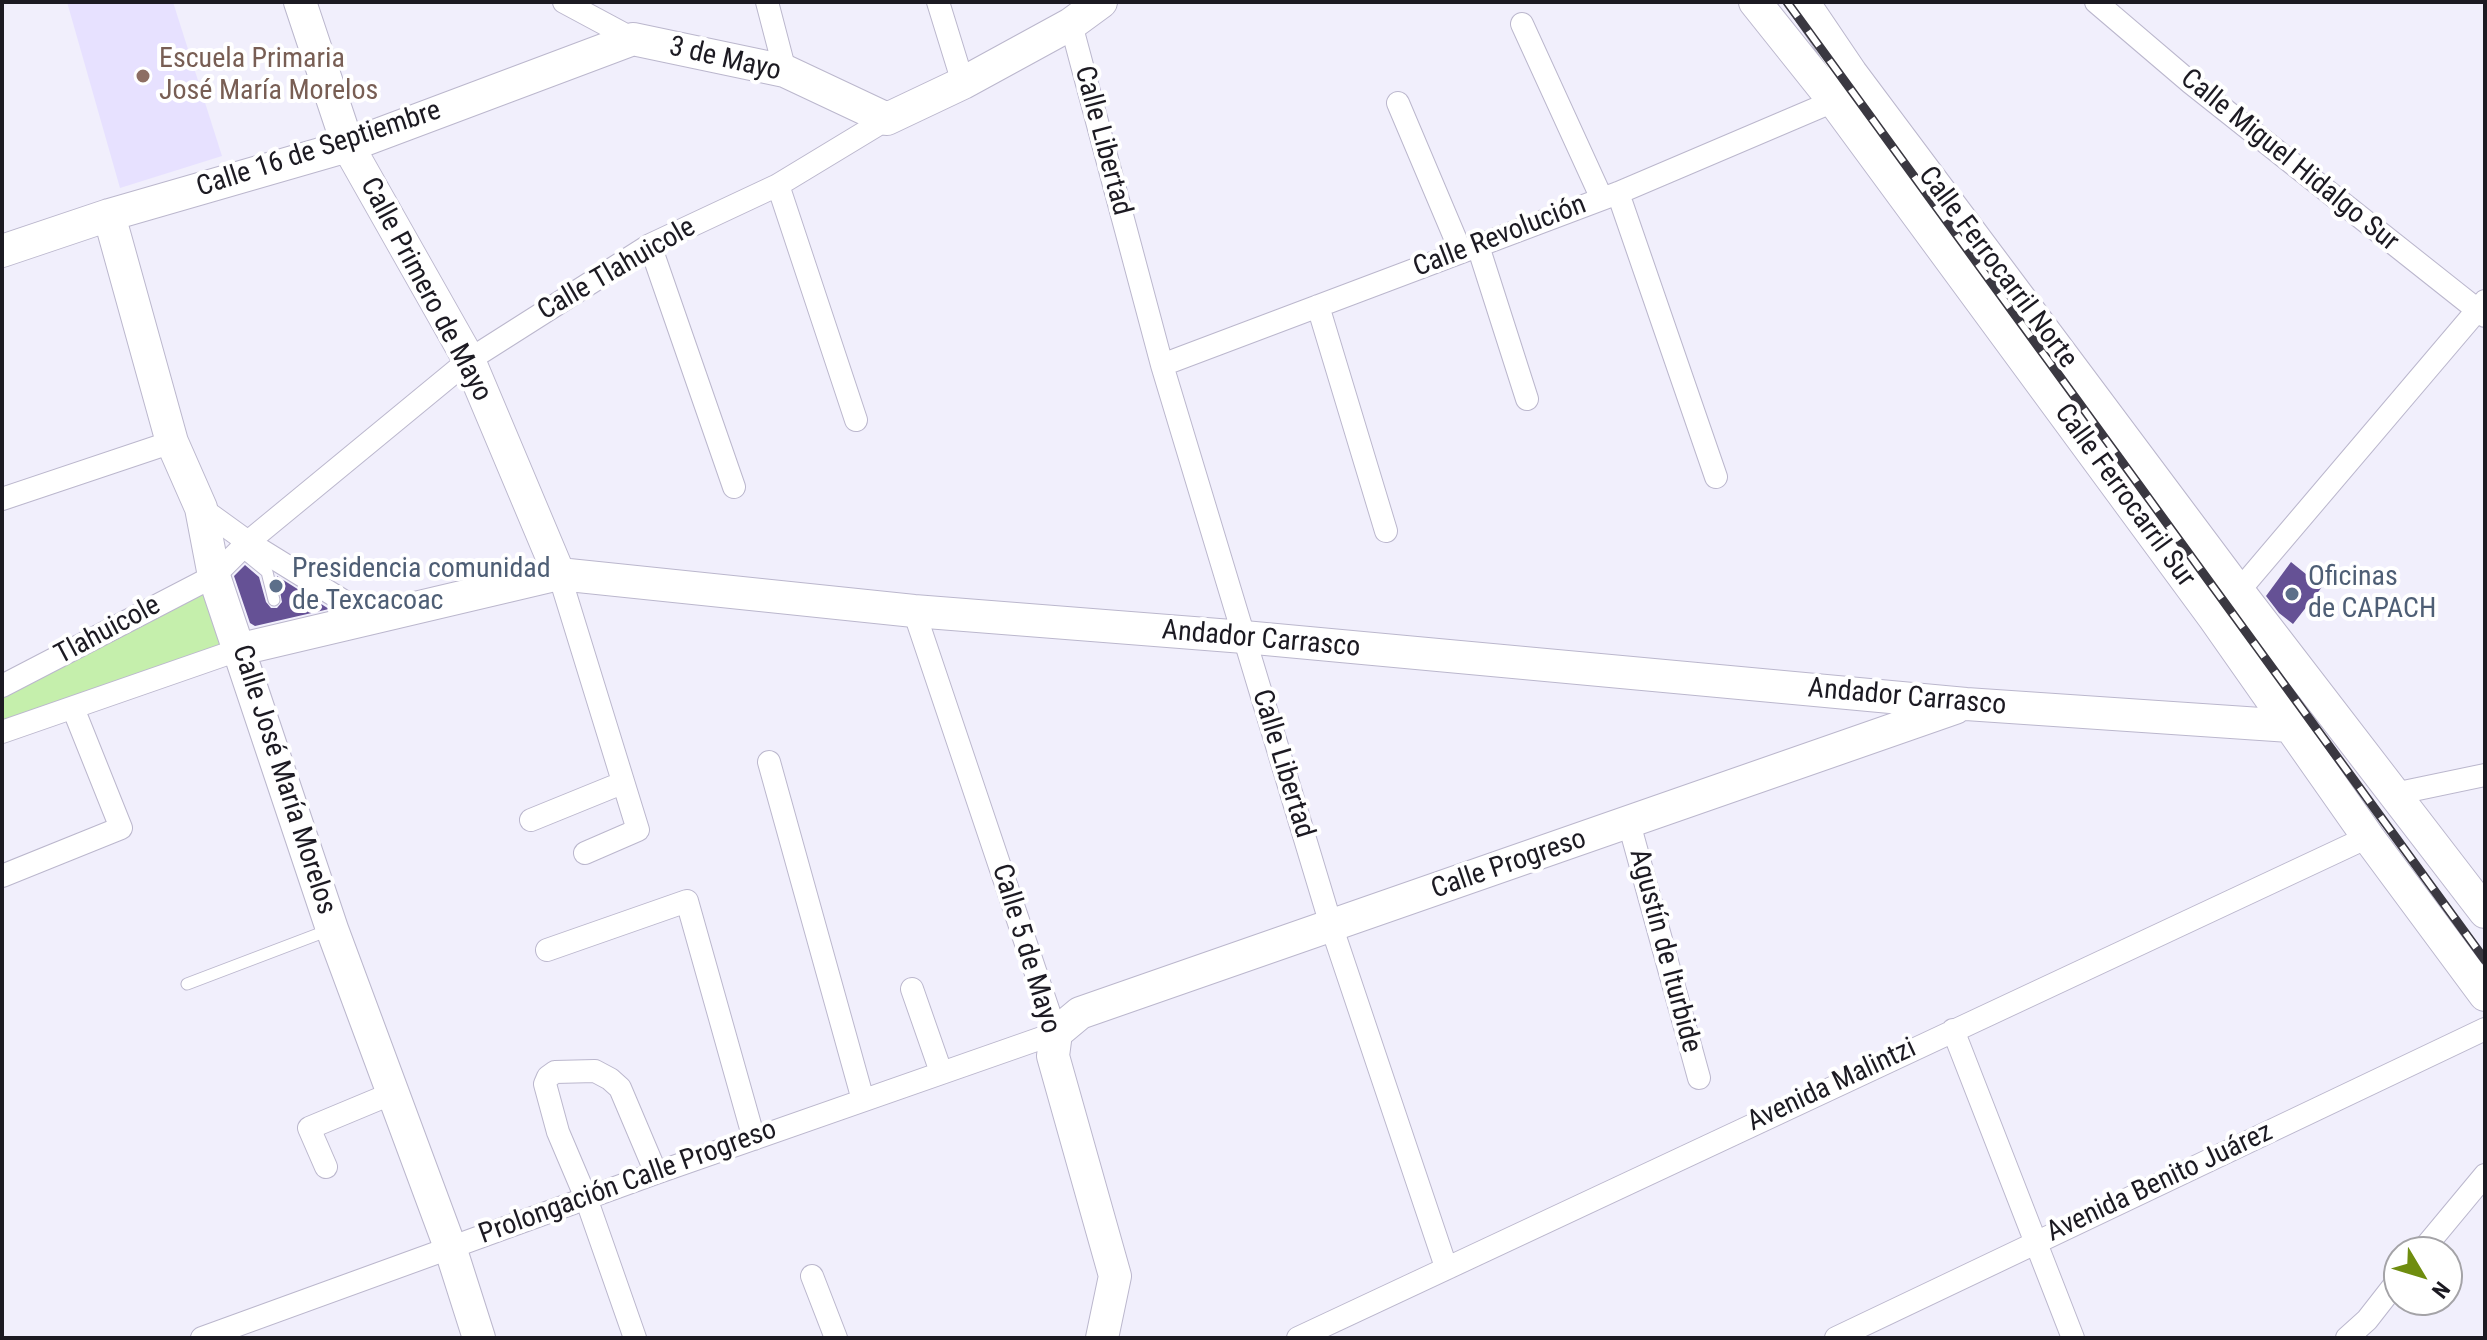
<!DOCTYPE html>
<meta charset="utf-8">
<style>
body{margin:0}
#map{position:relative;width:2487px;height:1340px;overflow:hidden;background:#f1effc;font-family:"Roboto Condensed",sans-serif}
canvas{display:block}
.frame{position:absolute;inset:0;border:4px solid #1c1a22;pointer-events:none}
.north{position:absolute;left:2383px;top:1236px;width:80px;height:80px;box-sizing:border-box;background:#fff;border:2px solid #a4a3a7;border-radius:50%;rotate:128deg;font-size:22px;font-weight:700;line-height:32px;text-align:center;color:#1c1a22}
.north::after{content:'';display:block;margin:auto;width:28px;height:36px;background:#6f8d0f;clip-path:polygon(50% 0,100% 100%,50% 72%,0 100%)}
</style>
<div id="map">
<canvas width="2487" height="1340"></canvas>
<div class="frame"></div>
<div class="north">N</div>
</div>
<script>
const context = document.querySelector('canvas').getContext('2d');
context.lineJoin = 'round';
function fill(path, color) {
  context.fillStyle = color;
  context.fill(path, 'evenodd');
}
function toPath(rows) {
  const path = new Path2D();
  for (const r of rows) {
    path.moveTo(r[0], r[1]);
    for (let i = 2; i < r.length; i += 2) path.lineTo(r[i], r[i + 1]);
  }
  return path;
}
function strokePath(path, color, width, dash) {
  context.strokeStyle = color;
  context.lineWidth = width;
  context.lineCap = dash ? 'butt' : 'round';
  context.setLineDash(dash || []);
  context.stroke(path);
}
function write(font, color, halo, rows, align = 'center') {
  context.font = font + ' "Roboto Condensed",sans-serif';
  context.lineWidth = 8;
  context.setLineDash([]);
  context.textBaseline = 'middle';
  context.strokeStyle = halo;
  context.fillStyle = color;
  for (const [text, x, y, turn = 0] of rows) {
    context.save();
    context.translate(x, y);
    context.rotate((+turn || 0) * Math.PI / 180);
    context.textAlign = isNaN(turn) ? turn : align;
    if (halo) context.strokeText(text, 0, 0);
    context.fillText(text, 0, 0);
    context.restore();
  }
}
const built = toPath([
 [67,2,173,2,222,156,120,188]
]);
const green = toPath([
 [204,587,225,646,2,728,2,692]
]);
const building = toPath([
 [2291,562,2322,587,2293,624,2279,613,2266,596],
 [245,565,259,577,266,602,271,608,277,608,282,602,277,576,329,609,255,626,250,623,234,576]
]);
const lane = toPath([
 [240,550,267,572,274,600],
 [187,984,329,930]
]);
const street = toPath([
 [564,2,633,39],
 [767,2,785,71],
 [938,2,963,83],
 [2096,2,2191,83,2485,316],
 [1071,24,1162,365,1331,925,1446,1267],
 [1522,24,1602,199],
 [1398,103,1461,252],
 [778,185,856,420],
 [1618,193,1716,477],
 [650,245,734,487],
 [1478,246,1527,399],
 [1318,306,1386,531],
 [1162,365,1618,193,1834,101],
 [2,499,172,442],
 [201,508,248,542,371,618],
 [559,574,638,830,585,853],
 [2215,619,2485,301],
 [2,686,214,576,248,542,469,360,650,245,778,185,887,119],
 [2,732,241,649],
 [769,762,863,1100],
 [2394,794,2485,775],
 [531,820,622,783],
 [1629,823,1699,1078],
 [2,876,121,828,73,708],
 [547,950,687,901,754,1139],
 [912,989,941,1072],
 [1953,1030,2073,1338],
 [326,1167,309,1128,393,1093],
 [2421,1252,2485,1175],
 [812,1276,836,1338],
 [202,1338,656,1173,1056,1033,914,611],
 [635,1338,586,1198,558,1132,545,1084,548,1077,555,1072,595,1071,610,1079,620,1088,656,1173],
 [1298,1338,2368,837],
 [1836,1338,2485,1029],
 [2347,1338,2367,1320,2399,1279]
]);
const secondary = toPath([
 [300,2,348,146,469,360,559,574],
 [1755,2,1834,101,2215,619,2368,837,2485,995],
 [1803,2,1851,73,2239,592,2485,912],
 [109,215,172,442,201,508,214,576,332,929,450,1247,479,1338],
 [2,251,109,215,348,146,633,39,785,71,887,119,963,83,1071,24,1101,2],
 [241,649,559,574,914,611,1244,637,1966,704,2290,726],
 [1102,1338,1115,1276,1053,1056,1056,1033,1080,1013,1955,708]
]);
const rail = toPath([
 [1787,2,2485,960]
]);
const markers = [
 [143,76,8,"#8d6e63"],
 [276,586,8,"#5c6f8a"],
 [2292,594,8,"#5c6f8a"]
];
const educationNames = [
 ["Escuela Primaria",159,60],
 ["José María Morelos",159,92]
];
const streetNames = [
 ["3 de Mayo",725,60,13],
 ["Calle Libertad",1102,141,75],
 ["Calle 16 de Septiembre",319,150,-18],
 ["Calle Miguel Hidalgo Sur",2289,161,39],
 ["Calle Revolución",1500,237,-21],
 ["Calle Ferrocarril Norte",1997,268,53],
 ["Calle Tlahuicole",617,270,-30],
 ["Calle Primero de Mayo",425,290,62],
 ["Calle Ferrocarril Sur",2124,496,54],
 ["Tlahuicole",108,631,-28],
 ["Andador Carrasco",1261,640,5],
 ["Andador Carrasco",1907,698,5],
 ["Calle Libertad",1282,764,73],
 ["Calle José María Morelos",283,780,72],
 ["Calle Progreso",1509,865,-19],
 ["Calle 5 de Mayo",1025,949,73],
 ["Agustín de Iturbide",1664,951,75],
 ["Avenida Malintzi",1832,1086,-25],
 ["Prolongación Calle Progreso",628,1183,-20],
 ["Avenida Benito Juárez",2160,1183,-25]
];
const serviceNames = [
 ["Presidencia comunidad",292,570],
 ["de Texcacoac",292,602],
 ["Oficinas",2308,578],
 ["de CAPACH",2308,610]
];
fill(built, '#e7e1ff');
fill(green, '#c5efac');
fill(building, '#655195');
strokePath(lane, '#bbb7cd', 13);
strokePath(street, '#bbb7cd', 24);
strokePath(secondary, '#bbb7cd', 34);
strokePath(lane, '#fff', 11);
strokePath(street, '#fff', 22);
strokePath(secondary, '#fff', 32);
strokePath(rail, '#3a3841', 9);
strokePath(rail, '#fff', 6, [18]);
for (const [x, y, r, color] of markers) {
  const dot = new Path2D();
  dot.arc(x, y, r, 0, 2 * Math.PI);
  context.fillStyle = color;
  context.fill(dot);
  strokePath(dot, '#fff', 3);
}
write('28px', '#785e54', '#fff', educationNames, 'left');
write('28px', '#1c1a22', '#fff', streetNames);
write('28px', '#4e5e75', '#fff', serviceNames, 'left');
</script>
